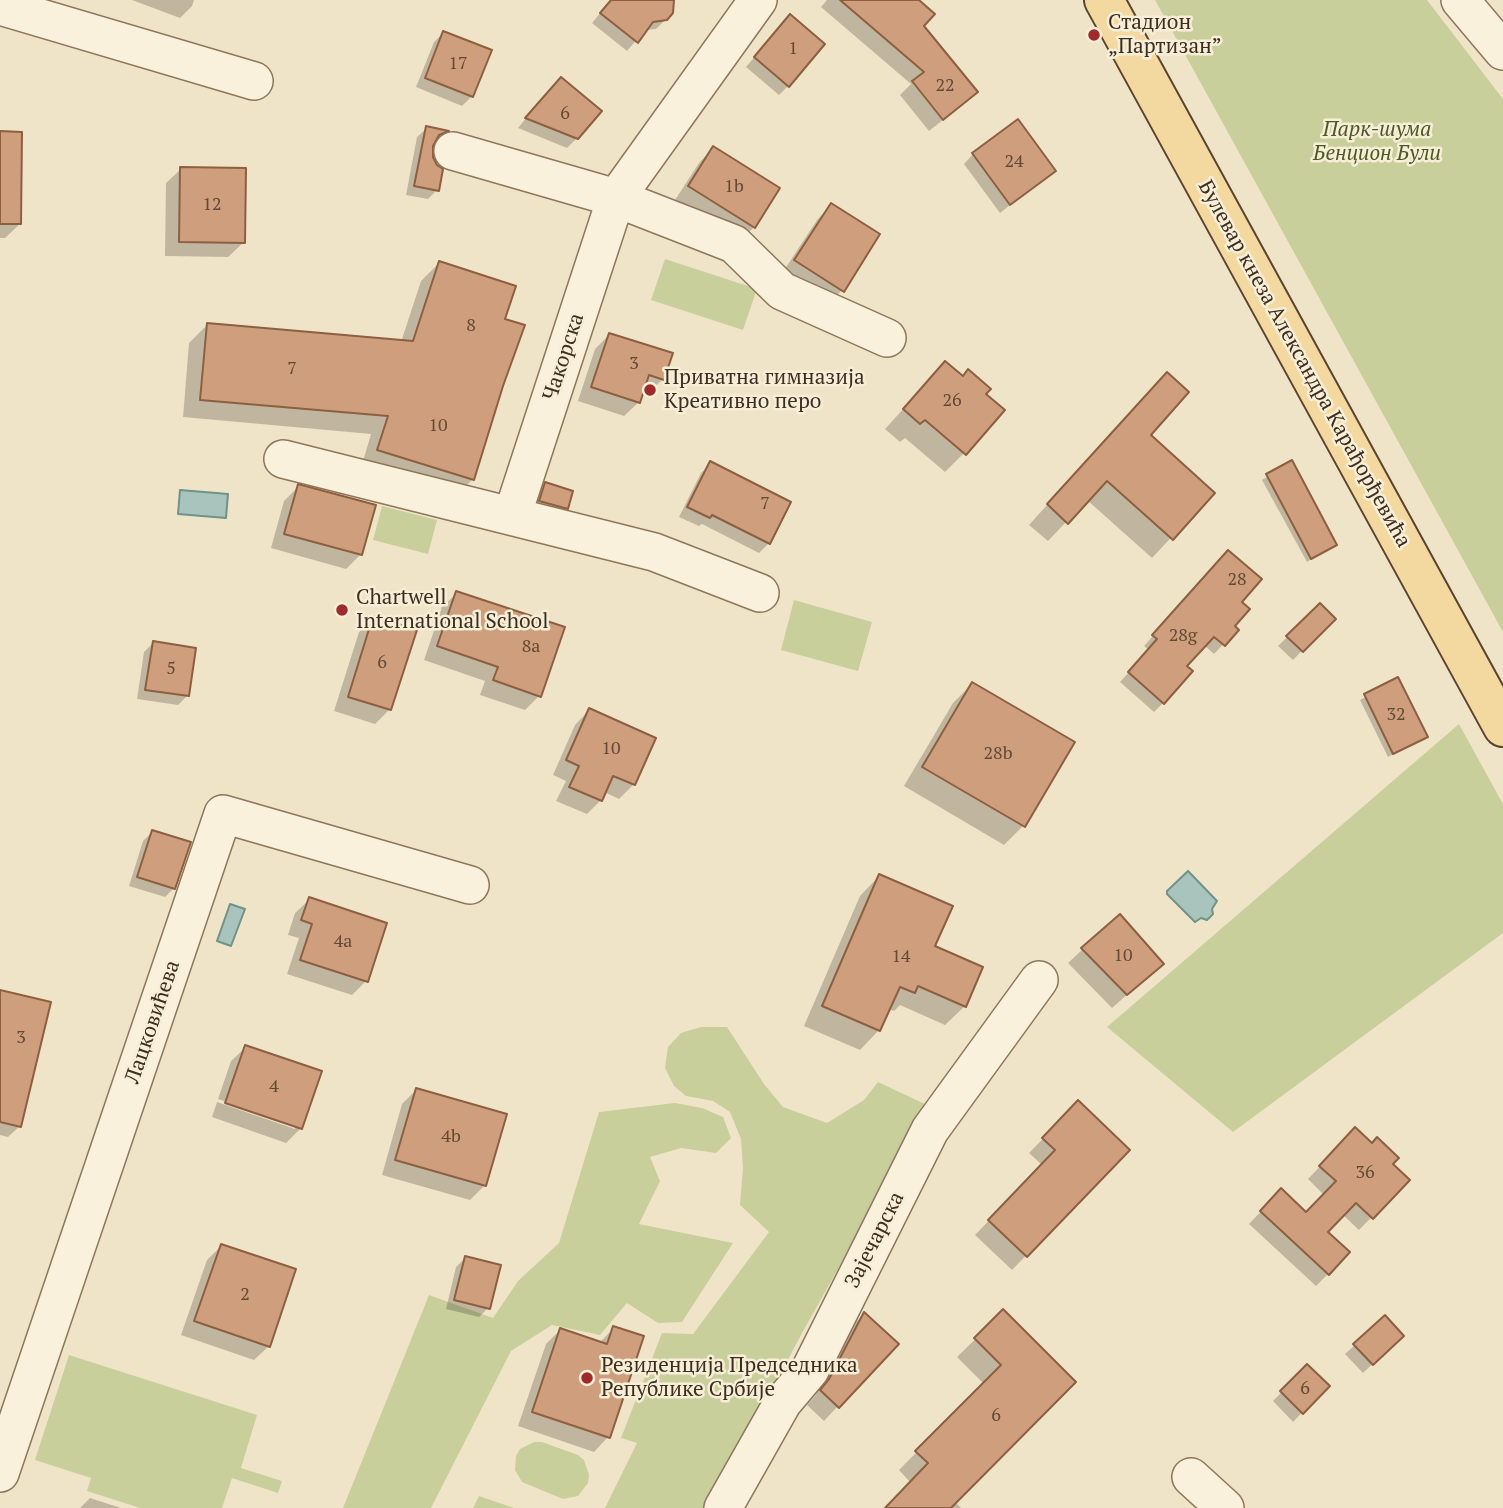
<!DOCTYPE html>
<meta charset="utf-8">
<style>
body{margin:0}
canvas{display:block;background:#f0e4c8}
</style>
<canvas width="1503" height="1508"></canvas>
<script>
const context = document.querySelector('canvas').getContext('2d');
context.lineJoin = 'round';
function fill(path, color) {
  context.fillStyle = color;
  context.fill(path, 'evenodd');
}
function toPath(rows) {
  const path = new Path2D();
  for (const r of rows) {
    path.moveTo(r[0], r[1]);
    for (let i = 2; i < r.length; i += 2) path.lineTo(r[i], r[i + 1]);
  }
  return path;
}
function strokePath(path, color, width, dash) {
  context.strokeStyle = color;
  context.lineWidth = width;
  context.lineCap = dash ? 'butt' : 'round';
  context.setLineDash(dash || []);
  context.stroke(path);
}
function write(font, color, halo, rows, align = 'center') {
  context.font = font + ' "PT Serif",serif';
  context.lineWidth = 5;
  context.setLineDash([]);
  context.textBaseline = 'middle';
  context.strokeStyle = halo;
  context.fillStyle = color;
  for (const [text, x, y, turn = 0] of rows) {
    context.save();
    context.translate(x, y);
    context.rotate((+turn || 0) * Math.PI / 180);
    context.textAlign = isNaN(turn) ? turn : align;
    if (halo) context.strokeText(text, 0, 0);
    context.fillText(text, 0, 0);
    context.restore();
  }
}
const green = toPath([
 [1155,0,1427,0,1503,99,1503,632],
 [665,259,757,289,743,330,651,300],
 [382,506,437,520,428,554,373,540],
 [794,600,872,622,858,671,781,650],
 [1459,724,1503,804,1503,933,1233,1132,1107,1027],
 [701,1027,727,1027,764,1084,783,1107,827,1123,864,1100,878,1082,929,1106,801,1335,710,1508,605,1508,637,1443,621,1438,662,1333,693,1334,769,1232,740,1205,743,1168,741,1139,730,1112,713,1101,686,1096,674,1086,665,1068,668,1047,681,1033],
 [675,1103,702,1108,723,1117,731,1138,716,1153,681,1148,650,1157,660,1181,639,1224,733,1243,682,1322,658,1323,627,1303,600,1335,552,1325,511,1351,431,1508,343,1508,429,1295,493,1318,518,1281,559,1243,599,1112],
 [69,1355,257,1415,241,1468,282,1481,278,1493,232,1478,222,1508,140,1508,87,1491,91,1478,35,1460],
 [534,1442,542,1442,578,1455,584,1460,589,1475,588,1483,578,1496,563,1499,522,1482,515,1470,516,1456,520,1449],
 [479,1496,514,1508,473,1508]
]);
const water = toPath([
 [180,490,228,494,226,518,178,514,180,490],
 [1188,871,1217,901,1212,909,1213,914,1207,920,1201,918,1195,922,1167,894,1167,891,1188,871],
 [230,904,245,909,231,946,217,941,230,904]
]);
const shadow = toPath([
 [132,0,194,0,192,6,180,18],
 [611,0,664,0,666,19,656,29,645,30,627,51,592,23],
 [827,0,916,0,922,26,963,104,929,131,900,95,911,84,821,7],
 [781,26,788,86,779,95,746,67],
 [443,33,472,96,462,106,416,87,434,42],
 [551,88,577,138,567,148,518,128],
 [427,128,445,132,431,145,437,190,428,199,406,195,417,137],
 [0,133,20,224,5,238,0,238],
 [713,148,754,227,740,241,675,200,699,163],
 [973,154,1053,171,1000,213,964,164],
 [181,169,243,243,228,257,165,256,166,183],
 [831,205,842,290,828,305,781,275,817,220],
 [439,263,503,320,501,386,473,479,455,497,361,468,371,434,183,417,189,343,207,325,401,342,421,281],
 [609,335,663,379,648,393,642,391,639,402,624,416,578,401,595,349],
 [945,363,984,394,964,453,945,472,905,438,900,442,885,429],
 [1148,393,1148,435,1213,493,1152,558,1087,500,1048,541,1029,525],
 [1291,462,1335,544,1307,562,1262,480],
 [711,463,789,503,769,543,759,553,702,524,699,526,679,517,701,473],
 [546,484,566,508,562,512,536,505,542,488],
 [299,486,361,554,346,569,271,548,284,501],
 [1219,562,1240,603,1233,626,1237,630,1214,654,1204,645,1185,666,1163,703,1154,712,1120,682,1149,650,1144,646],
 [457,593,539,696,525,710,480,695,485,681,424,660,442,607],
 [1320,605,1333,619,1293,660,1278,646],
 [374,618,390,709,375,724,334,711,359,632],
 [153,643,187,696,178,705,137,699,144,652],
 [1398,679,1426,736,1388,757,1360,700],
 [972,684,1023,826,1004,845,904,786,953,703],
 [589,710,634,784,619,799,604,792,601,800,587,814,556,801,566,781,553,775,575,725],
 [152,832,174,888,165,897,129,886,143,841],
 [879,876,933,947,965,1006,945,1025,900,1005,894,1011,888,1009,879,1030,860,1050,804,1026,860,896],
 [310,899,366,981,352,995,287,974,299,938,288,935,295,913],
 [1083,949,1162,964,1112,1008,1068,963],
 [0,992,20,1126,8,1137,0,1135],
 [246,1047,301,1128,286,1143,212,1117,217,1102,295,1129,295,1125,218,1099,231,1061],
 [416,1090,485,1185,470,1200,382,1175,402,1104],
 [1078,1103,1128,1150,1012,1270,975,1235,1042,1165,1029,1153],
 [1343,1142,1372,1145,1408,1180,1359,1230,1343,1215,1326,1232,1328,1274,1316,1286,1249,1224,1269,1203,1306,1214,1324,1195,1308,1179],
 [221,1246,269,1346,254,1360,181,1335,207,1260],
 [465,1258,488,1308,479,1317,446,1309,456,1267],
 [1003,1312,1074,1382,955,1502,961,1508,887,1508,911,1483,899,1470,984,1384,957,1357],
 [864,1314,838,1406,824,1421,807,1405,815,1396,850,1328],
 [614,1328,608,1437,594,1452,518,1426,546,1344,560,1330,599,1343],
 [1402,1336,1363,1373,1345,1354,1355,1345],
 [1307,1366,1328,1386,1293,1422,1273,1401],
 [90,1498,121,1508,80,1508]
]);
const building = toPath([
 [611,0,674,0,673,13,667,20,653,22,638,43,600,13,611,0],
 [840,0,919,0,935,14,924,26,978,92,943,120,912,81,924,72,840,0],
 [790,14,825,44,789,87,754,57,790,14],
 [443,31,492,50,473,97,425,78,443,31],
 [561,77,602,111,578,139,525,118,561,77],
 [1018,119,1056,171,1010,205,972,153,1018,119],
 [426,126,449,131,439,135,433,146,433,157,437,165,443,169,439,191,414,186,426,126],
 [0,131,22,132,21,224,0,224,0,131],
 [713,146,780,188,755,228,688,186,713,146],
 [180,167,246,168,245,243,179,242,180,167],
 [831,203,880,234,844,292,794,260,831,203],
 [439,261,516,286,505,319,525,325,503,386,474,480,377,450,388,416,200,400,207,323,413,341,439,261],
 [609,333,673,353,664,380,649,375,640,403,591,387,609,333],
 [945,361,963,376,968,369,991,389,986,394,1005,410,966,455,925,420,920,424,903,409,945,361],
 [1167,372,1189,392,1151,435,1215,493,1173,540,1107,481,1068,524,1047,504,1167,372],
 [1292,460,1337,545,1311,559,1266,474,1292,460],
 [710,461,791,502,770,544,712,515,710,518,687,507,710,461],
 [545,482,573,491,568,509,539,501,545,482],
 [298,484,376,505,362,555,284,534,298,484],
 [1228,550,1262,579,1242,602,1250,609,1235,626,1239,630,1225,646,1214,637,1187,666,1193,671,1164,704,1128,672,1157,639,1152,635,1228,550],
 [456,591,565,627,541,697,493,680,498,667,437,646,456,591],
 [1320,603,1336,619,1303,652,1286,636,1320,603],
 [373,616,417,630,391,710,348,697,373,616],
 [153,641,196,648,189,696,145,690,153,641],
 [1398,677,1428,737,1393,754,1364,694,1398,677],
 [972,682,1075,742,1025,827,922,767,972,682],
 [589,708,656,738,635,785,613,776,602,801,569,787,579,766,566,760,589,708],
 [152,830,191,842,175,889,137,877,152,830],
 [879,874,953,906,935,946,983,967,966,1007,918,986,915,993,900,987,880,1031,822,1006,879,874],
 [309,897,387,923,368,982,300,960,312,924,301,920,309,897],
 [1120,914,1164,964,1127,995,1081,948,1120,914],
 [0,990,51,1002,21,1127,0,1122,0,990],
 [245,1045,322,1071,302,1129,225,1103,245,1045],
 [416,1088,507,1114,486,1186,395,1160,416,1088],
 [1078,1100,1130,1150,1027,1257,988,1220,1055,1150,1042,1138,1078,1100],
 [1355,1127,1372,1143,1377,1137,1399,1158,1393,1164,1410,1180,1373,1219,1356,1203,1328,1232,1350,1252,1329,1275,1260,1211,1281,1188,1306,1212,1336,1181,1319,1166,1355,1127],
 [221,1244,296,1269,270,1347,194,1321,221,1244],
 [465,1256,501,1265,490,1309,454,1300,465,1256],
 [1003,1309,1076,1382,951,1508,885,1508,928,1463,915,1451,1001,1365,974,1338,1003,1309],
 [864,1312,899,1344,839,1408,820,1390,829,1379,864,1312],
 [1385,1315,1404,1336,1373,1365,1353,1344,1385,1315],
 [613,1326,644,1336,610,1438,532,1412,560,1328,607,1344,613,1326],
 [1307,1364,1330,1386,1303,1414,1280,1391,1307,1364]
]);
const minor = toPath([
 [1460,0,1503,51],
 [0,6,254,81],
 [453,151,616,198,734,244,782,291,887,338],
 [283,459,654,552,760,593],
 [512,516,616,198,758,0],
 [0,1473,223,814,470,885],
 [1191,1477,1225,1508],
 [723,1508,783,1402,810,1370,930,1130,1039,980]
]);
const major = toPath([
 [1104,0,1503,727]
]);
const markers = [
 [1094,35,7,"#9e2a2b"],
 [650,390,7,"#9e2a2b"],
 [342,610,7,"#9e2a2b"],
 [587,1378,7,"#9e2a2b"]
];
const numberNames = [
 ["1",793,49],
 ["17",458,64],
 ["22",945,86],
 ["6",565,114],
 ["24",1014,162],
 ["1b",734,187],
 ["12",212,205],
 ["8",471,326],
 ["3",634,364],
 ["7",292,369],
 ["26",952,401],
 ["10",438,426],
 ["7",765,504],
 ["28",1237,580],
 ["28g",1183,636],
 ["8a",531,647],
 ["6",382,663],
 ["5",171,669],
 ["32",1396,715],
 ["10",611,749],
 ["28b",998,754],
 ["4a",343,942],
 ["10",1123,956],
 ["14",901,957],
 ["3",21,1038],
 ["4",274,1087],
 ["4b",451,1137],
 ["36",1365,1173],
 ["2",245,1295],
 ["6",1305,1389],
 ["6",996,1416]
];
const poiNames = [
 ["Стадион",1108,23],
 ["„Партизан”",1108,47],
 ["Приватна гимназија",664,378],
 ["Креативно перо",664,402],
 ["Chartwell",356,598],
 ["International School",356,622],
 ["Резиденција Председника",601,1366],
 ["Републике Србије",601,1390]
];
const parkNames = [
 ["Парк-шума",1377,130],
 ["Бенцион Були",1377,154]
];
const streetNames = [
 ["Чакорска",564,357,-72],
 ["Булевар кнеза Александра Карађорђевића",1304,364,61],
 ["Лацковићева",153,1022,-71],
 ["Зајечарска",875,1240,-63]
];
fill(green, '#c9cf9b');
fill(water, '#a9c4bc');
strokePath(water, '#6f938a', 2);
fill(shadow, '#0003');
fill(building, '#cf9f7d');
strokePath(building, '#8d5f41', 2);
strokePath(minor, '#8d765c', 40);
strokePath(major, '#5b4430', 42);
strokePath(minor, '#faf1dc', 37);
strokePath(major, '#f3d9a0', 38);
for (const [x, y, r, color] of markers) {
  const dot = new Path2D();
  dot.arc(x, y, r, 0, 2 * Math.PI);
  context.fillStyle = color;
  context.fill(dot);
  strokePath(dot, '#f7eed8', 2.5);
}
write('18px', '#624a37', null, numberNames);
write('21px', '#3d2e20', '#f7eed8', poiNames, 'left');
write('italic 21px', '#4d5a26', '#f7eed8', parkNames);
write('21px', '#3d2e20', '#f7eed8', streetNames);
</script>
